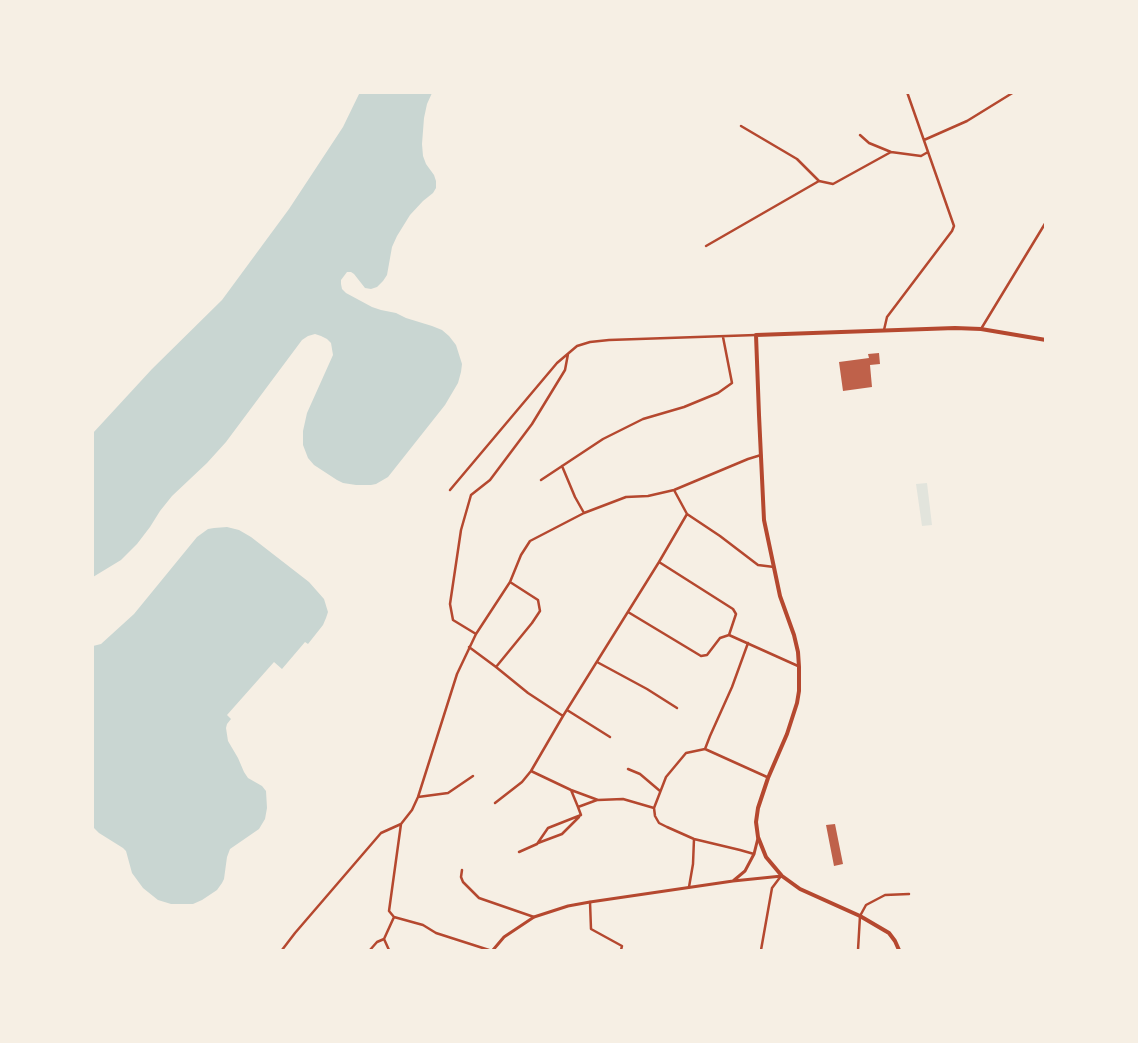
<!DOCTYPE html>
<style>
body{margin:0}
#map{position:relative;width:1138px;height:1043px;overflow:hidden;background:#f6efe4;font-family:Raleway,sans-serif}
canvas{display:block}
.frame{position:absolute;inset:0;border:94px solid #f6efe4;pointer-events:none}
</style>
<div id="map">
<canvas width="1138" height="1043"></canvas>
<div class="frame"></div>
</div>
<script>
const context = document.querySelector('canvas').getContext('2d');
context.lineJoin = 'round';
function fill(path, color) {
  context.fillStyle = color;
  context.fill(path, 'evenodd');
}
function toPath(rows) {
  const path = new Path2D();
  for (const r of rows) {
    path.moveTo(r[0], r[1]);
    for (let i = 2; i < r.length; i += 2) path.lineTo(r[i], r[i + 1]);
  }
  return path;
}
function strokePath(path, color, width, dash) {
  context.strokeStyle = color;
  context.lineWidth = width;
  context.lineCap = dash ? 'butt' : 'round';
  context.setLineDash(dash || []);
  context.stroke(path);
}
const green = toPath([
 [927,483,932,525,922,526,916,484]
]);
const water = toPath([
 [360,92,432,93,427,104,424,118,422,144,423,156,426,164,434,175,436,181,436,188,433,193,423,201,410,215,397,236,392,247,387,275,383,281,377,287,371,289,365,288,354,274,351,272,347,272,341,280,341,284,342,289,346,293,372,307,381,310,396,313,406,318,432,326,442,330,449,336,456,345,462,364,461,372,458,383,445,405,388,477,376,484,371,485,356,485,343,483,337,480,314,465,308,458,303,445,303,431,307,413,333,355,331,343,327,339,321,336,315,334,308,336,302,340,226,442,207,463,172,496,160,511,150,527,137,544,121,560,93,577,93,433,152,369,222,300,289,209,343,127],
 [227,527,239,530,251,537,309,582,324,599,328,612,326,618,323,625,308,644,305,642,282,669,274,662,227,715,231,719,227,724,226,728,228,741,238,758,244,772,248,778,262,786,266,791,267,808,265,819,259,829,230,849,227,857,224,879,222,883,217,890,202,900,193,904,171,904,158,900,143,888,132,873,126,851,123,848,99,833,94,828,93,824,93,646,101,644,134,614,197,537,208,529,214,528]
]);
const building = toPath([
 [879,353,880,364,870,365,872,387,843,391,839,362,869,358,868,354],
 [835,824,843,864,834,866,826,825]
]);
const minor = toPath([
 [741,126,797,159,819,181,833,184,891,152],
 [860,135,869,143,891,152,921,156,928,152],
 [924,140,967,121,1014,92],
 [706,246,819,181],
 [981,329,1046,222],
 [884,330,887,317,952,231,954,226,907,92],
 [562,466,575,497,584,513],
 [541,480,603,439,643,419,684,407,718,393,732,383,723,337],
 [450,490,557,363,577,346,590,342,609,340,756,335],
 [674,490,687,514,720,536,758,565,774,567],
 [659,562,733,609,736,614,729,635],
 [628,612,701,656,707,655,720,638,729,635],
 [476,634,453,620,450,604,461,530,471,495,490,480,532,424,565,370,568,354],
 [729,635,798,666],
 [469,647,496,667,528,693,563,716],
 [597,662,647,689,677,708],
 [496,667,532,623,540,611,538,600,510,582],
 [567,710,610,737],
 [705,749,710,736,732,687,748,643],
 [705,749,767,777],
 [628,769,640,774,660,791],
 [531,771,571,790,598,800,623,799,654,808,655,816,659,823,667,827,694,839,740,850,754,854],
 [571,790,578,807,597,800],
 [418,797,448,793,473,776],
 [495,803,522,782,531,771,563,716,659,562,687,514],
 [654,808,666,777,686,753,705,749],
 [401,824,389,911,394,917,423,925,436,933,489,950],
 [538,843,562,834,579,817],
 [519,852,537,844,548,828,581,815,578,807],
 [462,870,461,877,463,882,479,898,534,917],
 [689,887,693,864,694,839],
 [590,902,591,929,622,946,621,950],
 [384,939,389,950],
 [282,950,295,933,381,833,401,824,412,810,418,797,457,674,476,634,510,582,521,555,530,541,584,513,626,497,648,496,674,490,748,459,761,455],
 [370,950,377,942,384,939,394,917],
 [761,950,772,888,781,876],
 [858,950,860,916,866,905,885,895,909,894]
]);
const tertiary = toPath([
 [733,881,745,871,754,854,758,838],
 [493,950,504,937,534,917,568,906,590,902,733,881,782,876]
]);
const secondary = toPath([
 [899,950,895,941,889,933,860,916,800,889,782,876,766,857,758,837,756,822,758,808,768,778,787,734,797,703,799,691,799,667,798,652,794,635,780,596,764,520,759,415,756,335,955,328,981,329,1046,340]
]);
fill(green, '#e2e4dc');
fill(water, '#c9d6d2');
fill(building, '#bf614a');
strokePath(minor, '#b5482f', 2.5);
strokePath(tertiary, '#b5482f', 3);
strokePath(secondary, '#b5482f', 4);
</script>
